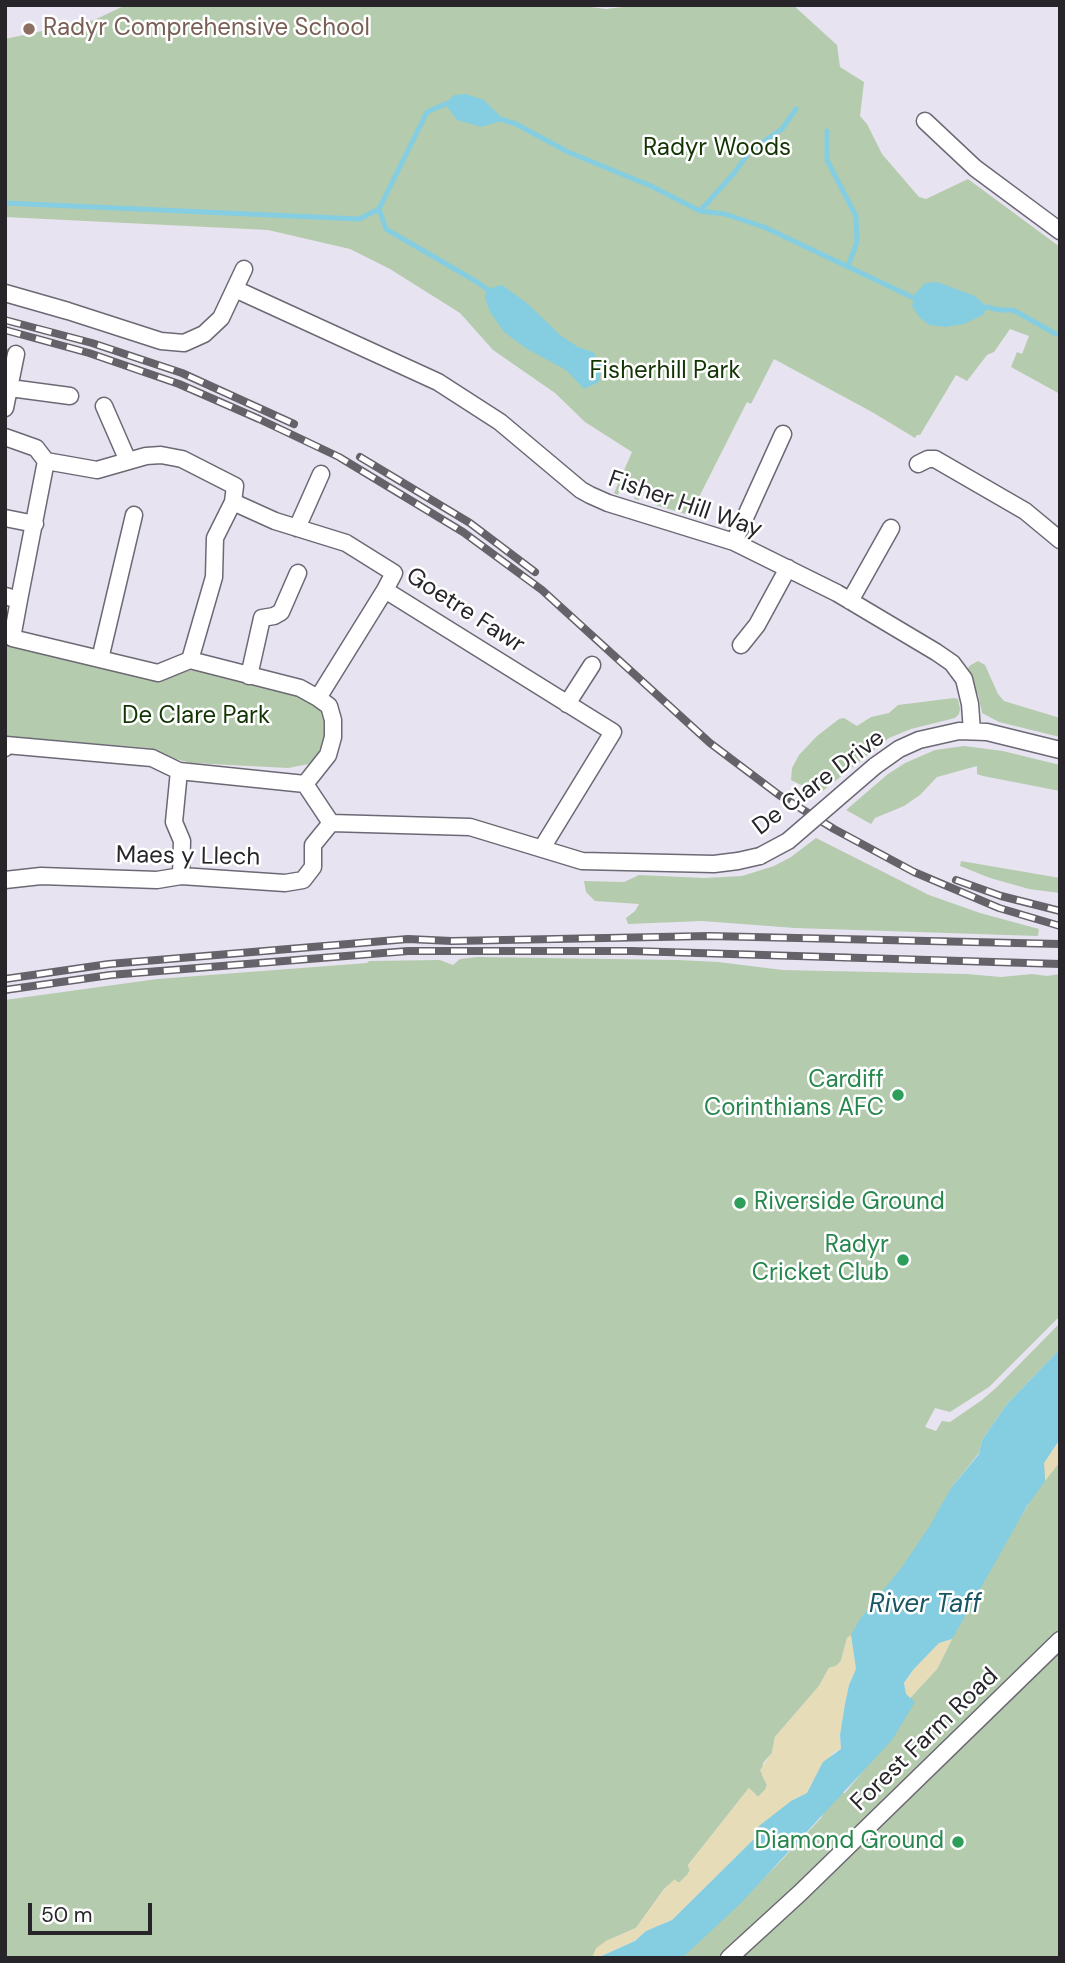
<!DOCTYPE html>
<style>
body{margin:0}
#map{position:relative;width:1065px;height:1963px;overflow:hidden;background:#e8e3f1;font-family:"DM Sans",sans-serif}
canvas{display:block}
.frame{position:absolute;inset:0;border:7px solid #27252a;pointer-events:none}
.scale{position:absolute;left:28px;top:1903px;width:124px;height:32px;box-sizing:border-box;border:4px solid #27252a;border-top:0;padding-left:9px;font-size:21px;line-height:24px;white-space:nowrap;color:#27252a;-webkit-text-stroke:5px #fff;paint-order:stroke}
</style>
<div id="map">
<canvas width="1065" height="1963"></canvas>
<div class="frame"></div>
<div class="scale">50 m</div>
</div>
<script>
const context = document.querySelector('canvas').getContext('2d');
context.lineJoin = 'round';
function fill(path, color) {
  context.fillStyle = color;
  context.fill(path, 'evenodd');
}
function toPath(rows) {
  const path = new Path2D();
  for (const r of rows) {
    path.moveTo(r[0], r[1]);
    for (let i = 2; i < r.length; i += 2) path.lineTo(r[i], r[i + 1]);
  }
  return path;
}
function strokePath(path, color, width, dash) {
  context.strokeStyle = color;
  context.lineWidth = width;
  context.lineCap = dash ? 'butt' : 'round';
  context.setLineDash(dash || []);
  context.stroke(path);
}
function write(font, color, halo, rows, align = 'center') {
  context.font = font + ' "DM Sans",sans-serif';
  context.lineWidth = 5;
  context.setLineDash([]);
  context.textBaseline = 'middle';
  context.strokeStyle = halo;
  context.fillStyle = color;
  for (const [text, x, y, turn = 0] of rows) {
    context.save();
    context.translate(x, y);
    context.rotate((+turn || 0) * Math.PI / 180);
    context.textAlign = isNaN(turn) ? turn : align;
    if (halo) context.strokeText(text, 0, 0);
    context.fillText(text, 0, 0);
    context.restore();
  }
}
const green = toPath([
 [126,5,576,5,606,9,639,5,793,5,837,45,840,67,864,82,860,116,867,124,882,154,919,197,926,199,968,179,1060,247,1060,394,1011,367,1017,352,1022,354,1029,336,1010,329,994,352,987,355,967,381,956,375,920,435,917,435,915,438,872,412,774,359,751,404,747,402,697,501,690,500,692,505,689,515,655,505,659,494,643,489,639,500,634,499,638,488,622,483,618,495,614,493,632,452,585,422,555,393,493,350,460,313,390,269,350,249,268,230,5,217,5,39,94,20],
 [5,645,155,679,179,671,197,670,299,693,321,712,326,728,325,739,320,754,309,764,288,768,191,763,176,759,150,748,5,736],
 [978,661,985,665,998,694,1004,701,1060,718,1060,737,999,722,982,713,978,694,972,687,967,673,969,666],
 [954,698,958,699,960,709,959,714,955,718,911,729,889,738,819,794,791,780,792,768,799,755,817,736,839,719,844,718,857,726,871,717,889,713,898,705],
 [964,746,1003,751,1060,765,1060,791,983,776,977,774,977,766,937,777,920,795,904,806,875,818,871,824,846,810,888,774,905,763,935,750],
 [816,838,929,895,980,913,1039,929,1038,936,795,928,702,921,628,924,626,918,635,911,639,904,595,901,586,892,584,881,624,882,639,875,704,878,742,876,774,866,791,857],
 [961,861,1060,878,1060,893,1029,889,990,878,960,866],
 [477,957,678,960,718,962,783,970,967,974,1001,977,1032,974,1047,976,1060,974,1060,1316,989,1387,950,1412,935,1408,925,1427,936,1431,942,1421,950,1422,982,1400,997,1387,1060,1323,1060,1349,1007,1404,982,1440,979,1453,951,1488,952,1500,859,1631,847,1638,841,1661,836,1666,829,1668,819,1686,775,1737,772,1753,763,1763,762,1775,767,1785,765,1790,758,1797,749,1788,688,1865,690,1871,687,1875,680,1882,677,1882,675,1880,664,1889,636,1928,606,1941,592,1958,5,1958,5,1000,157,979,367,963,369,961,440,960,453,965,460,959],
 [1060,1462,1060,1958,739,1958,753,1927,721,1958,681,1958,776,1866,821,1818,836,1792,845,1793,863,1771,912,1703,910,1698,937,1669,952,1639,953,1625,1028,1505,1042,1463,1051,1469]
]);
const sand = toPath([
 [1060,1439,1060,1462,1045,1481,1044,1463],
 [851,1635,856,1669,849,1685,845,1704,840,1735,841,1749,833,1753,807,1793,791,1801,760,1826,754,1839,672,1920,646,1931,635,1941,597,1958,592,1958,596,1948,606,1941,636,1928,664,1889,675,1879,677,1882,680,1882,687,1875,690,1870,688,1865,749,1788,758,1797,765,1790,767,1785,760,1770,772,1753,775,1737,819,1686,829,1668,836,1666,841,1661,847,1638],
 [952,1639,937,1669,910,1698,906,1694,904,1684,913,1670,939,1643]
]);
const water = toPath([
 [466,94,484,100,504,120,481,127,457,120,445,104,454,95],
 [937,282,975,296,987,307,983,315,964,324,946,327,929,325,919,317,912,306,915,294,925,283],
 [502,285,528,304,560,335,578,347,593,352,602,365,599,382,584,389,566,370,527,349,504,332,490,312,485,298,487,289],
 [1060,1349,1060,1439,1044,1463,1045,1481,1027,1506,952,1639,939,1643,913,1670,904,1683,906,1694,915,1702,892,1740,741,1903,682,1958,597,1958,635,1941,646,1931,672,1920,754,1839,759,1826,791,1801,807,1793,823,1762,841,1749,840,1735,845,1704,849,1685,856,1669,851,1635,860,1619,902,1567,929,1527,951,1488,979,1454,982,1440,1007,1404]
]);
const stream = toPath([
 [451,104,448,103,427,112,379,209,386,229,477,282,487,289],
 [497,118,516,124,568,152,651,186,700,211,725,214,764,227,914,298],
 [827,131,827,160,856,216,857,242,848,266],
 [5,203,359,219,379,209],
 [700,211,735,172,750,151,782,129,796,109],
 [987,307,999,310,1013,310,1056,334]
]);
const minor = toPath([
 [925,121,975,168,1060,231],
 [235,289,438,382,500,422,581,490,590,495,608,503,734,542,837,593,936,652,952,663,964,679,970,704,972,731],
 [5,293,68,311,161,341,184,343,204,334,221,318,244,269],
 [10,388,70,396],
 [104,406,128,461],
 [5,408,16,354],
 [5,437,36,448,46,461,97,470,146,456,161,455,182,459,235,486,233,502,275,521,346,543,394,573,385,590,613,732,542,848],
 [918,464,928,459,935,459,1025,511,1060,540],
 [5,518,35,524],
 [297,528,321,474],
 [734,542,783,434],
 [5,596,19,600,12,638,158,673,190,660,300,688,318,698,329,706,333,720,333,737,328,755,305,784],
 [19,600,46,461],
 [850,601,891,528],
 [741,645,757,625,788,568],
 [100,659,134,515],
 [190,660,214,577,215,538,233,502],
 [249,676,262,618,274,616,281,612,298,573],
 [318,698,385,590],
 [567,704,592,665],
 [5,748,6,745,152,758,179,771,305,784,331,823,470,827,582,861,714,864,738,861,760,856],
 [875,766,899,749,919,740,959,731,987,732,1060,750],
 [179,771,174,822,182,841,181,876],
 [5,880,41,876,157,880,181,876,285,883,303,880,313,867,313,845,331,823],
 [729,1958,800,1893,1060,1640]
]);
const rail = toPath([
 [5,320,92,343,182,373,294,424],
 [5,330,89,353,179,384,259,419,339,457,463,532,542,590,710,743,779,795,834,829,914,872,999,908,1060,926],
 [360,457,470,523,535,572],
 [956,880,1001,896,1060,911],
 [5,979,109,964,408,939,452,941,709,936,1060,944],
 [5,990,110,975,408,951,632,951,1060,964]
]);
const minorBridge = toPath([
 [760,856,788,841,875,766]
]);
const markers = [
 [29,29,7,"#8d6e63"],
 [898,1095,7,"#2e9e5b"],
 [740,1203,7,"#2e9e5b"],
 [903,1260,7,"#2e9e5b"],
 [958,1842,7,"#2e9e5b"]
];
const educationNames = [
 ["Radyr Comprehensive School",43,29]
];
const parkNames = [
 ["Radyr Woods",717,149],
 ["Fisherhill Park",665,372],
 ["De Clare Park",196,717]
];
const streetNames = [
 ["Fisher Hill Way",685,505,19],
 ["Goetre Fawr",465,611,33],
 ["De Clare Drive",819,783,-37],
 ["Maes y Llech",188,857,1],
 ["Forest Farm Road",925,1740,-44]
];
const leisureNames = [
 ["Cardiff",884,1081],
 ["Corinthians AFC",884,1109],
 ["Riverside Ground",754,1203,"left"],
 ["Radyr",889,1246],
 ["Cricket Club",889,1274],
 ["Diamond Ground",944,1842]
];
const waterNames = [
 ["River Taff",925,1605]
];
fill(green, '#b4ccad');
fill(sand, '#e6dcb7');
fill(water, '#85cde0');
strokePath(stream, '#85cde0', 5);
strokePath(minor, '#6c6874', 19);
strokePath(minor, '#fff', 16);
strokePath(rail, '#656269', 8);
strokePath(rail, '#fff', 5, [16]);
strokePath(minorBridge, '#6c6874', 19, []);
strokePath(minorBridge, '#fff', 16);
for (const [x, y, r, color] of markers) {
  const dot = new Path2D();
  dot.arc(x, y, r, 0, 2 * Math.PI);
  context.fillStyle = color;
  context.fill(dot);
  strokePath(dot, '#fff', 2.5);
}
write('24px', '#785e54', '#fff', educationNames, 'left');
write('24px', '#123403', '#fff', parkNames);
write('24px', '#27252a', '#fff', streetNames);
write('24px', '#27864d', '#fff', leisureNames, 'right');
write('italic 26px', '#195563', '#fff', waterNames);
</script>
